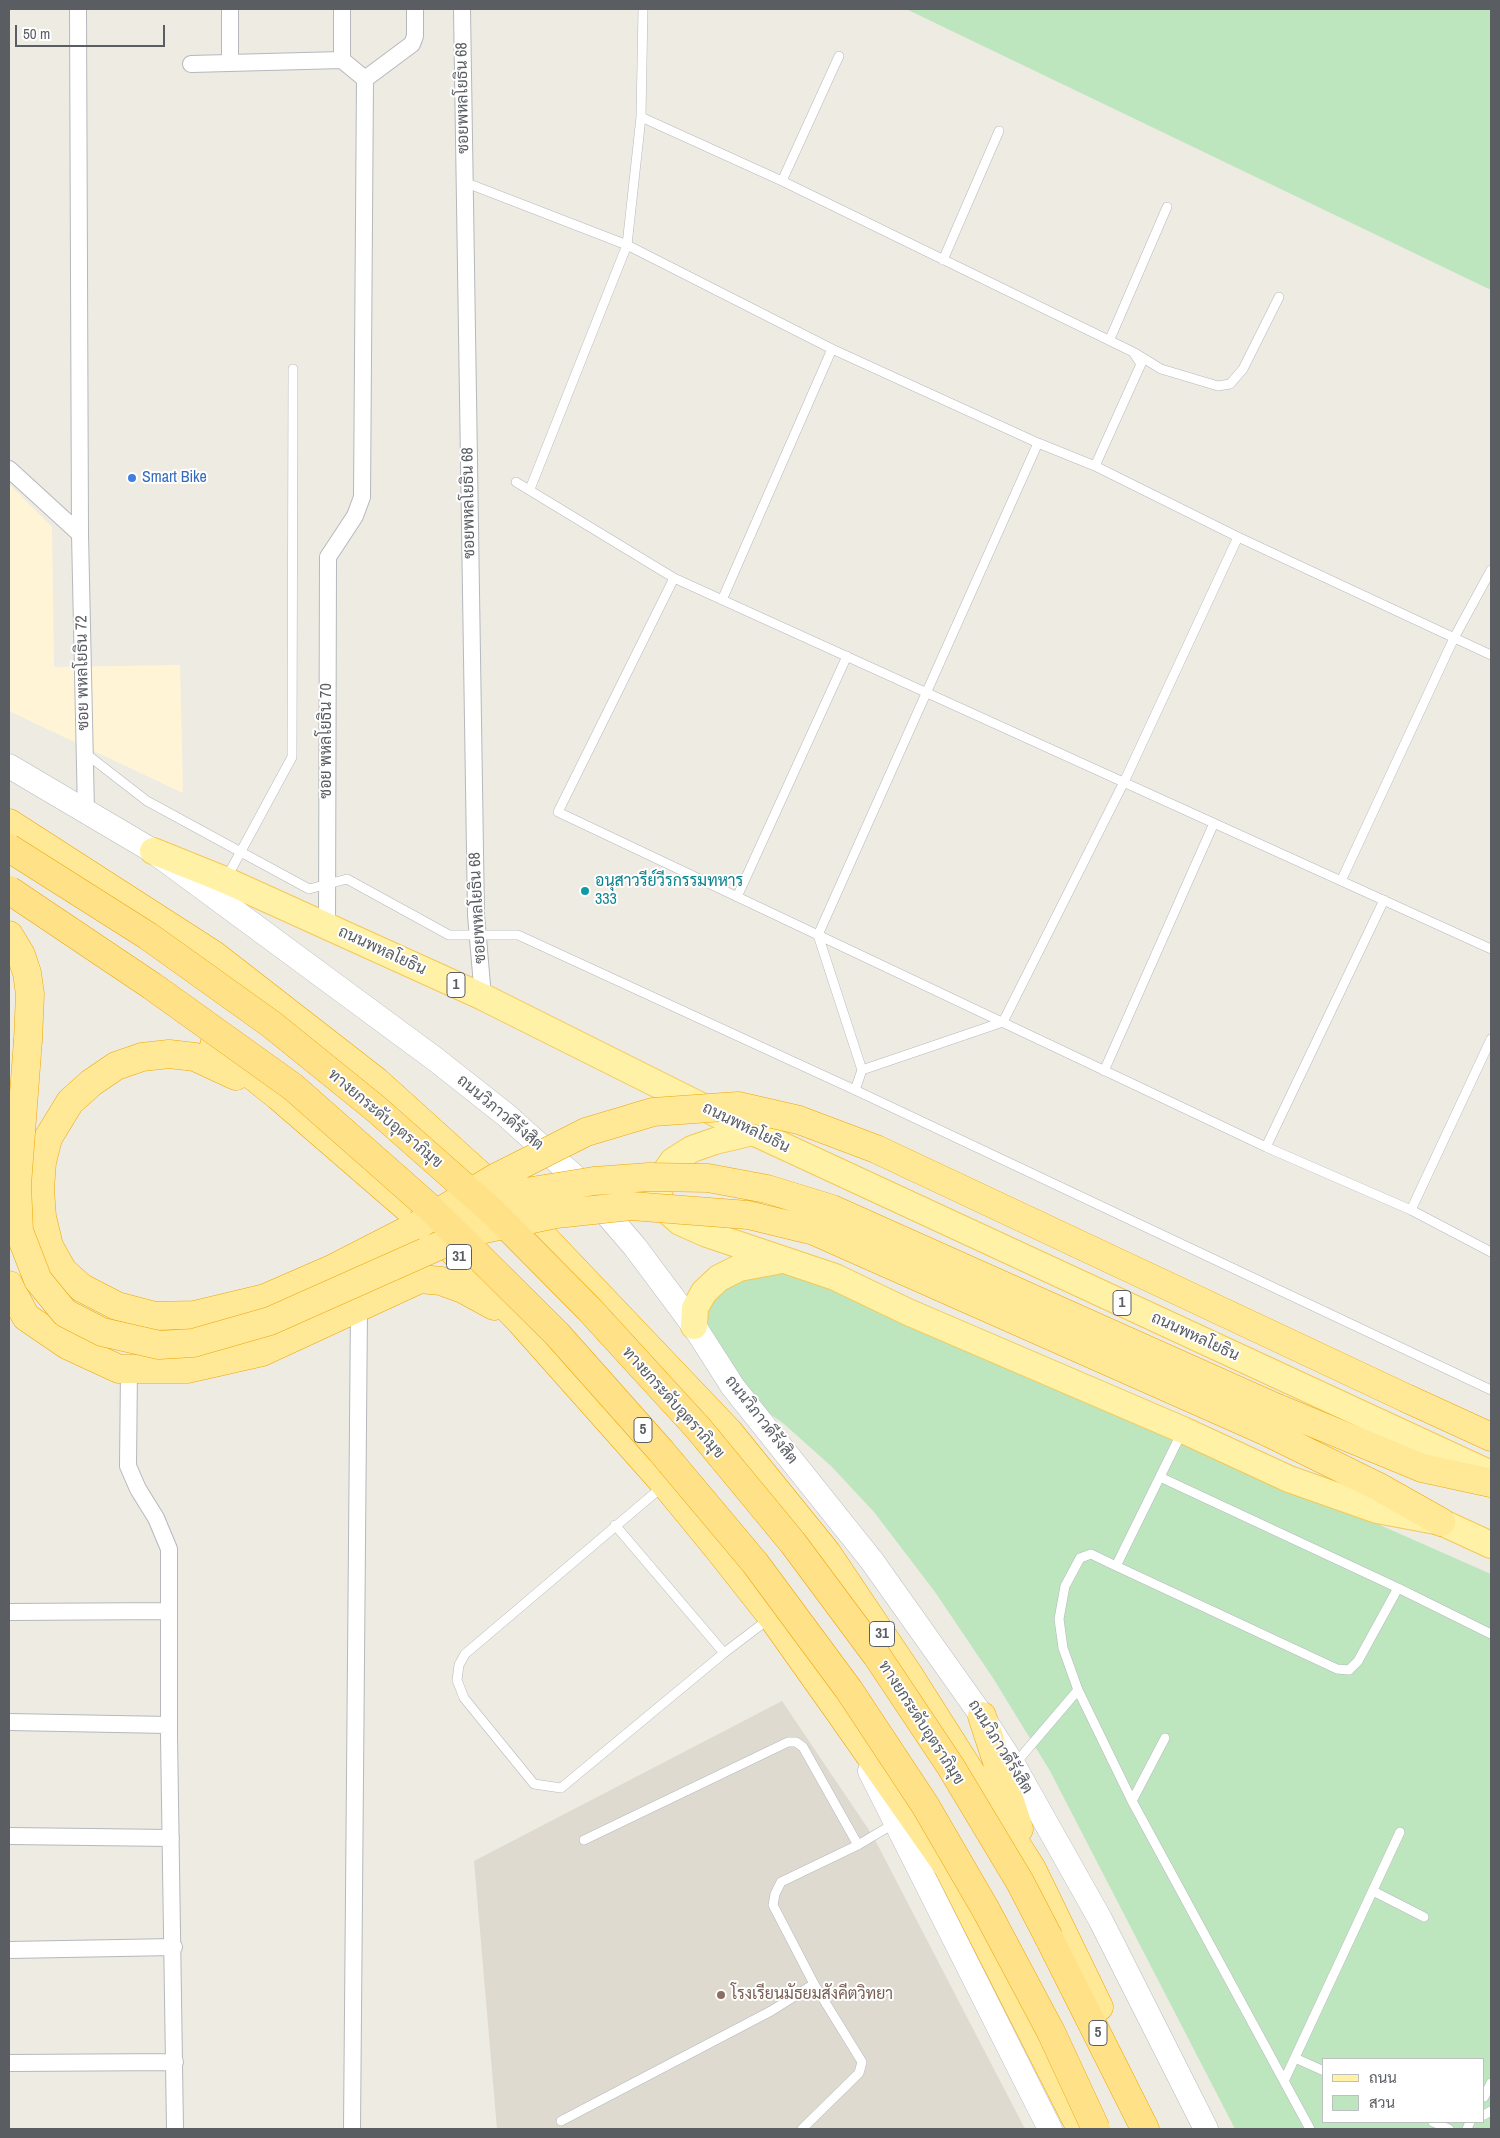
<!DOCTYPE html>
<meta charset="utf-8">
<style>
body{margin:0}
#map{position:relative;width:1500px;height:2138px;overflow:hidden;background:#eeebe2;font-family:"Archivo Narrow",Sarabun,sans-serif}
canvas{display:block}
.frame{position:absolute;inset:0;border:10px solid #5a5e63;pointer-events:none}
.legend{position:absolute;left:1322px;top:2058px;width:162px;height:65px;box-sizing:border-box;background:#fff;border:1px solid #bdbfc1;margin:0;padding:6px 9px;list-style:none;font-size:15px;color:#5a5e63}
.legend li{display:flex;align-items:center;gap:10px;height:25px}
.legend b{width:25px;border:1px solid #bdbfc1}
.scale{position:absolute;left:15px;top:25px;width:150px;height:22px;box-sizing:border-box;border:2px solid #5a5e63;border-top:0;padding-left:6px;font-size:15px;line-height:18px;white-space:nowrap;color:#5a5e63;-webkit-text-stroke:4px #fff;paint-order:stroke}
</style>
<div id="map">
<canvas width="1500" height="2138"></canvas>
<div class="frame"></div>
<ul class="legend">
<li><b style="height:6px;background:#fff1a6"></b>ถนน</li>
<li><b style="height:14px;background:#bde6be"></b>สวน</li>
</ul>
<div class="scale">50 m</div>
</div>
<script>
const context = document.querySelector('canvas').getContext('2d');
context.lineJoin = 'round';
function fill(path, color) {
  context.fillStyle = color;
  context.fill(path, 'evenodd');
}
function toPath(rows) {
  const path = new Path2D();
  for (const r of rows) {
    path.moveTo(r[0], r[1]);
    for (let i = 2; i < r.length; i += 2) path.lineTo(r[i], r[i + 1]);
  }
  return path;
}
function strokePath(path, color, width, dash) {
  context.strokeStyle = color;
  context.lineWidth = width;
  context.lineCap = dash ? 'butt' : 'round';
  context.setLineDash(dash || []);
  context.stroke(path);
}
function write(font, color, halo, rows, align = 'center') {
  context.font = font + ' "Archivo Narrow",Sarabun,sans-serif';
  context.lineWidth = 4;
  context.setLineDash([]);
  context.textBaseline = 'middle';
  context.strokeStyle = halo;
  context.fillStyle = color;
  for (const [text, x, y, turn = 0] of rows) {
    context.save();
    context.translate(x, y);
    context.rotate((+turn || 0) * Math.PI / 180);
    context.textAlign = isNaN(turn) ? turn : align;
    if (halo) context.strokeText(text, 0, 0);
    context.fillText(text, 0, 0);
    context.restore();
  }
}
const commercial = toPath([
 [9,484,52,527,54,667,180,665,183,793,9,711]
]);
const education = toPath([
 [782,1701,873,1836,1025,2129,497,2129,474,1861]
]);
const green = toPath([
 [906,9,1491,9,1491,290],
 [795,1267,1491,1574,1491,2129,1235,2129,1050,1771,993,1678,935,1592,874,1512,831,1466,784,1424,733,1387,701,1307,739,1268],
 [1324,2059,1484,2059,1484,2122,1324,2122]
]);
const service = toPath([
 [641,117,782,181,1133,352,1141,364,1095,466],
 [782,181,839,56],
 [464,182,627,245,832,349,1038,443,1095,466,1238,537,1491,655],
 [943,260,999,131],
 [1110,339,1167,207],
 [1135,353,1161,369,1218,386,1230,384,1243,369,1279,297],
 [516,482,674,578,1491,949],
 [530,489,627,245,641,117,643,9],
 [674,578,558,812,1266,1147,1411,1210,1491,1252],
 [722,600,832,349],
 [85,753,147,801,309,889,347,879,449,935,518,935,855,1090,1491,1390],
 [227,877,292,757,293,369],
 [1341,881,1454,638,1491,570],
 [737,897,847,656],
 [862,1070,818,935,1038,443],
 [1104,1071,1214,823],
 [855,1090,862,1070,1003,1022,1124,782,1238,537],
 [1266,1147,1384,900],
 [1411,1210,1491,1039],
 [1160,1477,1398,1588,1491,1634],
 [663,1486,465,1654,459,1665,457,1680,464,1698,534,1784,561,1788,724,1653,770,1618],
 [615,1525,724,1653],
 [1116,1566,1337,1669,1349,1670,1358,1661,1398,1588],
 [1078,1690,1132,1801,1310,2129],
 [1014,1765,1078,1690,1063,1648,1059,1619,1065,1586,1080,1558,1091,1554,1116,1566,1182,1432],
 [1132,1801,1165,1738],
 [584,1840,788,1742,796,1742,803,1747,858,1845],
 [1373,1891,1424,1917],
 [1295,2058,1324,2071],
 [1284,2081,1400,1832],
 [1484,2097,1491,2083],
 [1484,2115,1491,2111],
 [561,2121,771,2011,814,1984,773,1905,775,1894,781,1882,858,1845,895,1823],
 [1433,2122,1449,2129],
 [802,2129,859,2073,862,2062,814,1984],
 [1467,2129,1470,2122]
]);
const minor = toPath([
 [78,9,80,534,86,812],
 [230,9,230,63],
 [342,9,342,60,365,79],
 [462,9,476,915,483,997],
 [191,64,342,60],
 [365,79,412,44,415,36,415,9],
 [9,469,80,534],
 [327,926,328,557,355,516,362,497,365,79],
 [129,1369,128,1466,138,1489,156,1518,169,1549,169,1735,175,2129],
 [9,1612,169,1611],
 [9,1722,169,1725],
 [9,1836,171,1838],
 [9,1950,174,1947],
 [9,2063,175,2062],
 [352,2129,359,1307]
]);
const secondary = toPath([
 [9,766,153,851,435,1059,506,1115,575,1177,635,1247,694,1326,733,1387,872,1561,982,1716,1014,1766,1100,1919,1206,2129],
 [870,1771,1050,2129]
]);
const primary = toPath([
 [153,851,225,880,483,997,753,1132,1491,1474],
 [753,1132,715,1141,692,1149,673,1161,664,1174,658,1193,663,1207,680,1222,707,1234,835,1277,908,1312,1183,1430,1289,1479,1377,1510,1441,1522,1491,1545],
 [694,1326,695,1308,704,1292,719,1278,739,1268,777,1261]
]);
const trunk = toPath([
 [9,823,214,955,376,1081,513,1205,729,1432,827,1553,909,1675,1032,1869,1099,2007],
 [9,935,21,955,27,973,30,994,28,1040],
 [214,1045,278,1096,434,1231,521,1322,665,1484,720,1551,772,1617,838,1710,948,1867,1081,2129],
 [236,1076,195,1057,169,1054,142,1057,116,1066,91,1083,70,1102,48,1138,42,1162,40,1189,42,1217,49,1246,63,1271,82,1288,117,1306,155,1316,194,1315,265,1298,334,1268,418,1225],
 [9,1285,26,1317,67,1345,119,1369,187,1369,262,1352,420,1279,441,1281,463,1289,494,1306],
 [1408,1399,1491,1437],
 [1277,1408,1422,1468,1491,1483],
 [1265,1431,1377,1486,1441,1522],
 [982,1716,1019,1829]
]);
const motorway = toPath([
 [1049,1938,1145,2129]
]);
const trunkBridge = toPath([
 [28,1040,17,1185,19,1231,38,1280,65,1313,102,1332,159,1345,193,1343,270,1321,470,1232,556,1214,631,1206,748,1215,814,1231,1265,1431],
 [465,1210,526,1192,594,1181,649,1177,708,1178,767,1189,832,1209,1277,1408],
 [418,1225,495,1178,586,1132,653,1112,738,1106,799,1120,876,1149,1408,1399]
]);
const motorwayBridge = toPath([
 [9,848,148,936,271,1024,375,1108,494,1213,589,1309,698,1428,793,1543,877,1656,951,1767,1020,1882,1049,1938],
 [9,890,152,986,293,1087,430,1208,557,1334,661,1451,755,1563,849,1690,925,1805,986,1910,1051,2032,1096,2129]
]);
const markers = [
 [132,478,5,"#3f7fe0"],
 [585,891,5,"#0f9aa8"],
 [721,1995,5,"#8d6e63"]
];
const shields = [
 [456,985,18],
 [459,1257,25],
 [1122,1303,18],
 [643,1430,18],
 [882,1634,25],
 [1098,2033,18]
];
const shieldNames = [
 ["1",456,985],
 ["31",459,1257],
 ["1",1122,1303],
 ["5",643,1430],
 ["31",882,1634],
 ["5",1098,2033]
];
const streetNames = [
 ["ซอยพหลโยธิน 68",463,98,-91],
 ["ซอยพหลโยธิน 68",469,503,-91],
 ["ซอย พหลโยธิน 72",83,673,-91],
 ["ซอย พหลโยธิน 70",327,741,-90],
 ["ซอยพหลโยธิน 68",478,908,-93],
 ["ถนนพหลโยธิน",382,951,25],
 ["ถนนวิภาวดีรังสิต",500,1113,40],
 ["ทางยกระดับอุตราภิมุข",385,1119,40],
 ["ถนนพหลโยธิน",746,1128,26],
 ["ถนนพหลโยธิน",1195,1337,25],
 ["ทางยกระดับอุตราภิมุข",673,1403,48],
 ["ถนนวิภาวดีรังสิต",761,1420,52],
 ["ทางยกระดับอุตราภิมุข",921,1723,57],
 ["ถนนวิภาวดีรังสิต",1000,1747,58]
];
const shopNames = [
 ["Smart Bike",142,478]
];
const cultureNames = [
 ["อนุสาวรีย์วีรกรรมทหาร",595,882],
 ["333",595,900]
];
const educationNames = [
 ["โรงเรียนมัธยมสังคีตวิทยา",731,1995]
];
fill(commercial, '#fff5d6');
fill(education, '#dedad0');
fill(green, '#bde6be');
strokePath(service, '#b5b8bd', 10);
strokePath(minor, '#b5b8bd', 18);
strokePath(secondary, '#b6b9bf', 25);
strokePath(primary, '#f5c854', 28);
strokePath(trunk, '#f0a500', 29);
strokePath(motorway, '#f0a500', 29);
strokePath(service, '#fff', 9);
strokePath(minor, '#fff', 16);
strokePath(secondary, '#fff', 24);
strokePath(primary, '#fff1a6', 26);
strokePath(trunk, '#ffe997', 28);
strokePath(motorway, '#ffe188', 28);
strokePath(trunkBridge, '#f0a500', 29, []);
strokePath(motorwayBridge, '#f0a500', 29, []);
strokePath(trunkBridge, '#ffe997', 28);
strokePath(motorwayBridge, '#ffe188', 28);
for (const [x, y, r, color] of markers) {
  const dot = new Path2D();
  dot.arc(x, y, r, 0, 2 * Math.PI);
  context.fillStyle = color;
  context.fill(dot);
  strokePath(dot, '#fff', 2);
}
for (const [x, y, w] of shields) {
  const box = new Path2D();
  box.roundRect(x - w / 2, y - 12.5, w, 25, 4);
  context.fillStyle = '#fff';
  context.fill(box);
  strokePath(box, '#5a5e63', 1);
}
write('bold 15px', '#5a5e63', null, shieldNames);
write('16px', '#5a5e63', '#fff', streetNames);
write('16px', '#366cbe', '#fff', shopNames, 'left');
write('16px', '#0d838f', '#fff', cultureNames, 'left');
write('16px', '#785e54', '#fff', educationNames, 'left');
</script>
